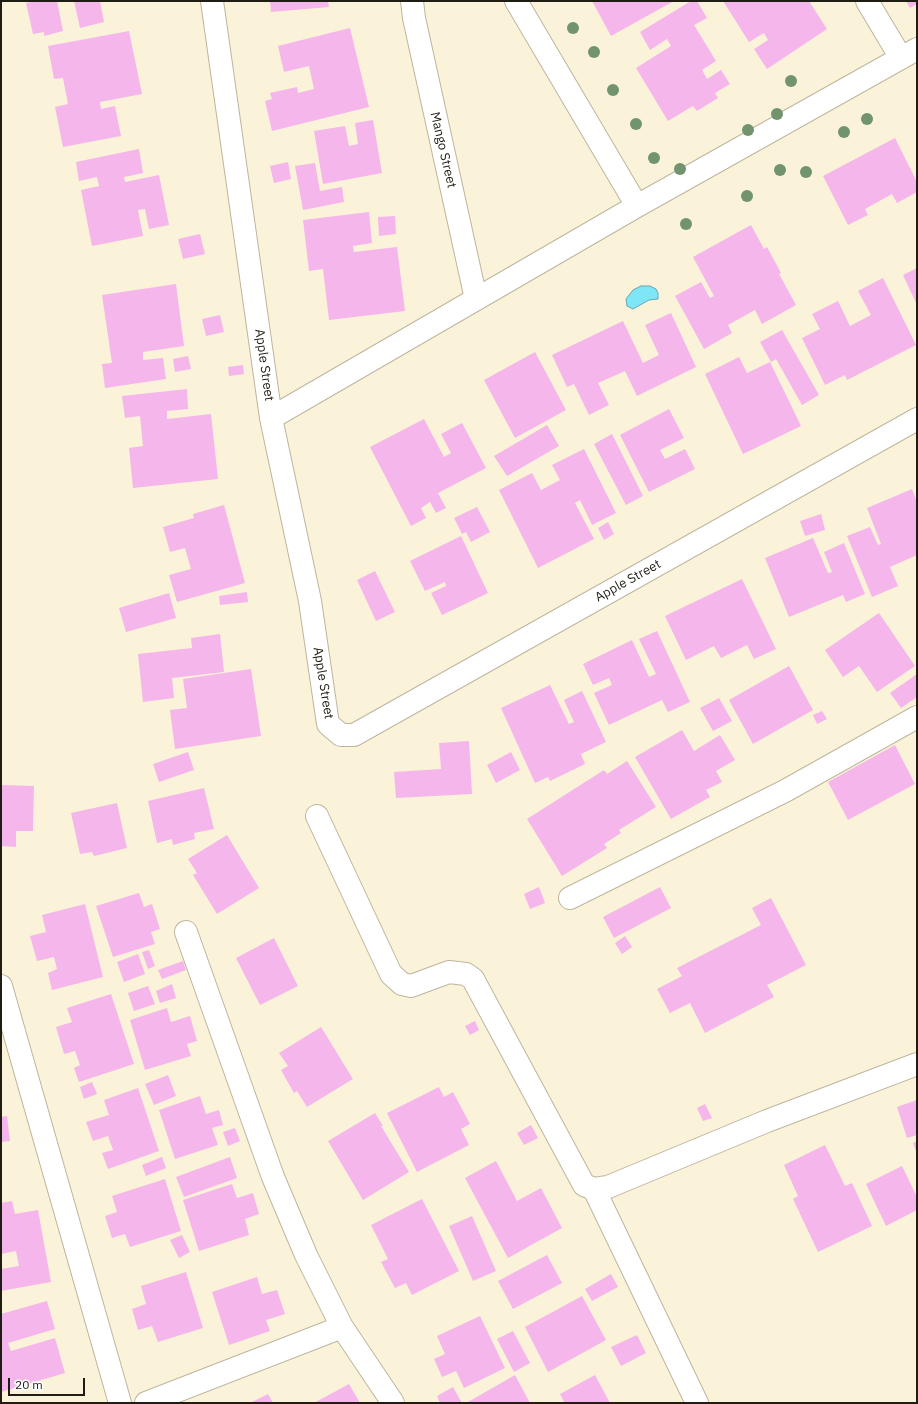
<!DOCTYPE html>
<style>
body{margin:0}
#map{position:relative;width:918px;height:1404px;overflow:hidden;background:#fbf2da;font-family:"IBM Plex Sans",sans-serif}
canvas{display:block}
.frame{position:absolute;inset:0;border:2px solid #1f1c13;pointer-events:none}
.scale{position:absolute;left:8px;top:1378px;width:77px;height:18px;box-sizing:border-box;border:2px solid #1f1c13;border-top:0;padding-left:5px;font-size:12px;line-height:14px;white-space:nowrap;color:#1f1c13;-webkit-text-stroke:3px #fff;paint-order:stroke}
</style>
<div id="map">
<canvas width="918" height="1404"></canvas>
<div class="frame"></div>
<div class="scale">20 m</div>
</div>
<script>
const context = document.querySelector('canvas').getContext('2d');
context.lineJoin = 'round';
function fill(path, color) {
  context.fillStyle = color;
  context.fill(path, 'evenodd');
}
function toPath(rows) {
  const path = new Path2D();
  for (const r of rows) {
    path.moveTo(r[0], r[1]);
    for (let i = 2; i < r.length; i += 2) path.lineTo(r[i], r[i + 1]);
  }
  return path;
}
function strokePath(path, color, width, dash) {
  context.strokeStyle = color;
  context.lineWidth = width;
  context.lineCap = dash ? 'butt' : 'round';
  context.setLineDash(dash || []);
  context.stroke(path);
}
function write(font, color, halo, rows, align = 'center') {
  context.font = font + ' "IBM Plex Sans",sans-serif';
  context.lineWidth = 3;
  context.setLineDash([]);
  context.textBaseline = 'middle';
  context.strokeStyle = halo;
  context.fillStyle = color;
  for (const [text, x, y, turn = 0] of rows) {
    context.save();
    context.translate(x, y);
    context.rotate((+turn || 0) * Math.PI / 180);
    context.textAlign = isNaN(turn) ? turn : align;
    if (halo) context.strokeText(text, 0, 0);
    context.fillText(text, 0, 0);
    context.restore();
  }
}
const water = toPath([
 [641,286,650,286,656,289,658,293,658,299,649,300,633,309,627,306,626,299,633,290,641,286]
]);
const building = toPath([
 [36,1,57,1,63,31,44,36,44,32,33,34,26,3],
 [74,1,100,1,104,22,80,28],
 [270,1,328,1,329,7,271,12],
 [592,1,674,1,611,36],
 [691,1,697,1,707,18,694,25,716,61,702,70,707,79,721,70,730,84,715,93,718,98,697,111,693,106,668,121,636,68,671,46,667,39,650,50,640,32],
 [723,1,809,1,827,29,767,69,754,49,768,40,764,33,749,42],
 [906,1,917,1,917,4,910,8],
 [350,28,369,107,272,131,265,101,272,99,270,93,297,87,298,93,314,89,309,66,284,72,278,46],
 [129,31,142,94,100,102,101,109,115,106,121,136,63,147,55,107,68,104,63,78,54,79,48,46],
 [373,120,382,173,323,184,314,131,345,126,349,146,358,144,355,123],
 [895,138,917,182,917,192,897,203,892,194,865,209,868,215,848,225,823,176],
 [139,149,143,173,124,177,125,182,159,175,169,225,149,229,145,209,138,210,143,236,92,246,81,190,99,186,97,177,79,181,76,162],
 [288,162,291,179,274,183,270,166],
 [315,163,320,191,342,187,344,202,303,210,295,166],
 [369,212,372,243,353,246,354,252,397,247,405,311,329,320,323,269,309,271,303,220],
 [395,216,396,234,379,236,378,217],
 [751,225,764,249,767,247,781,273,779,274,796,305,762,324,755,310,728,325,732,333,704,349,675,296,701,282,710,298,714,296,693,257],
 [200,234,205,254,183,259,178,239],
 [917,268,917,305,903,275],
 [883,278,916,345,847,380,845,375,825,385,802,338,820,329,812,314,838,301,850,326,871,315,858,291],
 [176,284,184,346,143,352,143,360,163,358,166,379,105,388,102,364,112,363,102,295],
 [671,313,696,367,637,396,625,371,598,383,609,405,589,415,574,384,567,387,552,355,623,321,643,363,659,355,645,325],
 [220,315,224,332,206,336,202,319],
 [782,330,819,395,802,405,776,359,771,362,760,342],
 [535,352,566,410,515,438,484,380],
 [188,356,191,369,175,372,173,359],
 [739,357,747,373,770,362,801,426,743,454,705,374],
 [243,365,244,374,229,376,228,367],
 [187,389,188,409,167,411,167,419,211,414,218,479,133,488,129,448,143,446,140,416,125,418,122,396],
 [669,409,684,438,660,450,665,459,685,449,695,469,649,492,620,435],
 [424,419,444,457,451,453,441,434,462,423,486,468,438,493,446,508,436,513,430,502,421,508,426,518,411,526,370,447],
 [547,425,559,446,507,476,494,456],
 [612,434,643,496,626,505,594,444],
 [584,449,616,513,592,525,580,500,575,503,594,539,538,568,499,490,532,473,541,490,560,480,552,465],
 [912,489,917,502,917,555,890,567,898,586,872,597,847,536,870,527,878,545,881,544,867,508],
 [224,505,245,583,177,602,169,575,191,569,185,548,170,552,163,527,194,518,193,514],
 [477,507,490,532,471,542,466,532,462,534,454,518],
 [821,514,825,530,805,536,800,521],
 [608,522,614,534,604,540,598,528],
 [461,536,488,593,442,615,431,593,446,586,445,582,425,591,410,561],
 [813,538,828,573,832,572,824,552,844,543,865,594,846,602,843,595,789,617,765,558],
 [375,571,395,612,376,621,357,580],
 [742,579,776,649,754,659,747,645,721,658,714,646,686,660,665,616],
 [247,592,248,602,220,605,219,596],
 [169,593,176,618,126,632,119,608],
 [879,613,915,666,877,692,859,666,843,677,825,650],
 [657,631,690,702,668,712,662,700,609,725,594,693,612,685,609,678,593,685,583,664,632,640,649,677,656,674,639,639],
 [220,634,224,672,172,678,174,698,143,702,138,654,192,648,191,638],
 [789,666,813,710,753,744,729,700],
 [251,669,261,736,175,749,170,710,187,708,183,679],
 [917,674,917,697,901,708,890,693],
 [550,685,569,724,574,722,564,700,582,691,606,742,581,754,585,764,550,781,548,777,535,783,501,708],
 [719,698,732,721,713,731,700,708],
 [822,711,827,719,817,724,813,715],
 [682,730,694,751,720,735,735,760,716,771,722,782,706,790,710,797,671,819,635,757],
 [469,741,472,794,396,798,394,772,441,769,439,743],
 [895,745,915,784,848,820,828,782],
 [188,752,194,770,159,782,153,764],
 [511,752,520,770,496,783,487,765],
 [627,761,656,807,619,830,621,833,604,844,607,848,562,876,527,819,604,770,607,774],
 [1,785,34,786,33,831,16,831,16,847,1,846],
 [204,788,214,829,194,833,195,839,173,845,172,839,157,843,148,801],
 [117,803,127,848,94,856,92,852,80,854,71,813],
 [227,835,259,888,217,914,193,875,197,873,188,859],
 [539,887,545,903,530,909,524,894],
 [660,887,671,908,614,938,603,917],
 [139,893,144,907,152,904,160,929,151,932,155,944,113,957,96,906],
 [771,898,806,965,767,985,774,997,705,1033,690,1003,670,1013,657,989,682,976,677,968,761,925,752,908],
 [85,904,103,977,52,990,48,973,57,969,54,957,37,961,30,936,46,932,42,915],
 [625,936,632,947,622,954,615,943],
 [274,938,298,986,260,1005,236,958],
 [149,950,155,966,148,969,142,952],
 [138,954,145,974,124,982,117,962],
 [183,961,186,970,162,979,158,970],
 [172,984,176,998,160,1003,156,991],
 [148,986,155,1004,134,1011,128,993],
 [111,994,134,1064,79,1082,74,1068,80,1065,75,1051,64,1054,56,1027,72,1022,67,1008],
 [167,1008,171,1022,190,1016,197,1041,187,1044,191,1056,145,1070,130,1020],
 [475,1021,479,1030,470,1035,465,1026],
 [321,1027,353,1079,307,1107,297,1091,294,1093,281,1070,288,1066,279,1053],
 [168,1075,176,1096,154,1105,145,1084],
 [92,1082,97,1094,84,1099,80,1087],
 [439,1087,444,1097,453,1092,470,1124,461,1129,469,1145,417,1172,387,1113],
 [138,1088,159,1151,108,1169,102,1153,113,1150,108,1136,93,1141,86,1122,109,1115,104,1100],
 [200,1096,206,1114,219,1110,223,1125,212,1128,218,1145,175,1159,159,1110],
 [917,1100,917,1135,907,1138,897,1107],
 [705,1104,712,1118,703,1121,697,1108],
 [375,1113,383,1126,381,1126,409,1172,363,1200,328,1141],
 [7,1116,10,1141,1,1142,1,1117],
 [531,1125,538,1138,524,1145,517,1133],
 [235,1128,240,1141,228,1146,223,1132],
 [917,1141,917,1154,913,1143],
 [825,1145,845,1186,852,1183,872,1226,818,1252,793,1199,798,1196,784,1165],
 [162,1157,166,1168,146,1176,142,1165],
 [230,1157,237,1178,184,1197,176,1177],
 [496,1161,517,1201,541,1188,562,1228,508,1258,465,1178],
 [902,1166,917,1197,917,1210,886,1226,866,1184],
 [165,1179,181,1231,130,1247,125,1234,112,1238,105,1216,117,1212,112,1196],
 [232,1184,237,1198,253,1193,259,1214,245,1219,249,1235,199,1251,183,1200],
 [422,1199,459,1271,412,1295,406,1283,395,1288,381,1262,388,1259,371,1225],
 [12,1201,15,1214,38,1210,51,1282,1,1291,1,1269,19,1266,16,1251,1,1254,1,1203],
 [472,1216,496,1271,473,1281,449,1226],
 [182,1235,190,1252,179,1258,170,1240],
 [547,1255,562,1283,513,1309,498,1281],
 [186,1272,203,1328,158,1342,152,1326,138,1330,132,1309,146,1304,141,1286],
 [611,1274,618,1287,592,1301,585,1289],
 [257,1277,262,1294,277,1290,285,1314,266,1320,270,1331,229,1345,212,1292],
 [582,1296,606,1340,548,1372,525,1327],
 [47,1301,55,1329,8,1343,11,1351,55,1338,65,1373,1,1392,1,1314],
 [480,1316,505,1368,464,1388,456,1371,442,1377,434,1359,445,1354,437,1336],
 [513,1331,530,1363,514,1372,497,1339],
 [637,1335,646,1353,621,1366,611,1347],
 [515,1375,530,1403,468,1403,468,1402],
 [595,1375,610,1403,561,1403,564,1402,560,1394],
 [349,1384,360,1403,314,1403],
 [453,1387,462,1403,440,1403,437,1396],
 [268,1394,273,1403,250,1403]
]);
const minor = toPath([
 [212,1,271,418,310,601,328,724,341,735,354,735,917,419],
 [412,1,414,18,476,299],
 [516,1,637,206],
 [867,1,901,58],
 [271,418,637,206,917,49],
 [317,816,391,974,402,984,411,986,449,972,466,974,473,979,584,1185,594,1189,608,1187,767,1121,917,1064],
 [570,898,785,791,917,717],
 [186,932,273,1177,306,1255,342,1327,393,1403],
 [1,986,120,1403],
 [594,1189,697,1403],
 [146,1403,342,1327]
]);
const trees = [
 [573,28],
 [594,52],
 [791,81],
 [613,90],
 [777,114],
 [867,119],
 [636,124],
 [748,130],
 [844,132],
 [654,158],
 [680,169],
 [780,170],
 [806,172],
 [747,196],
 [686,224]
];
const streetNames = [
 ["Mango Street",443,150,77],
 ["Apple Street",264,365,82],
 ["Apple Street",628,581,-29],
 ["Apple Street",323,683,81]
];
fill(water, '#7fe6f8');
strokePath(water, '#62a9b3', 1);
fill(building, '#f5b6eb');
strokePath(minor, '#bdb59e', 24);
strokePath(minor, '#fff', 22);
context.fillStyle = '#71946e';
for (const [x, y] of trees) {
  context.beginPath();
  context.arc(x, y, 6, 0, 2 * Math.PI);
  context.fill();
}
write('13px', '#1f1c13', '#fff', streetNames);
</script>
